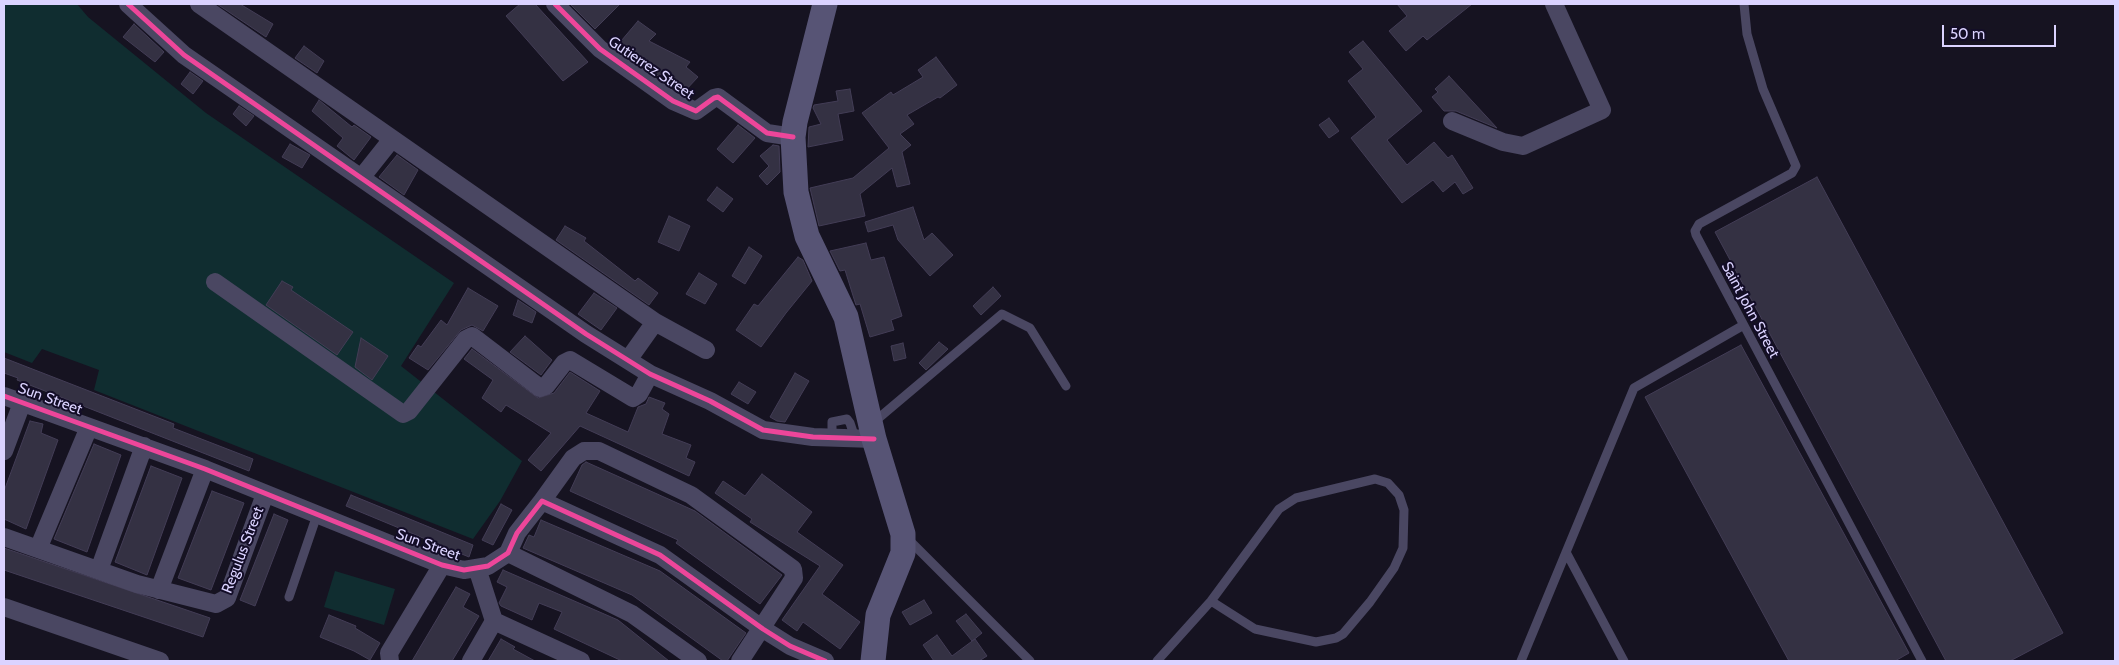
<!DOCTYPE html>
<style>
body{margin:0}
#map{position:relative;width:2119px;height:665px;overflow:hidden;background:#161321;font-family:Cabin,sans-serif}
canvas{display:block}
.frame{position:absolute;inset:0;border:5px solid #dbd3ff;pointer-events:none}
.scale{position:absolute;left:1942px;top:25px;width:114px;height:22px;box-sizing:border-box;border:2px solid #dbd3ff;border-top:0;padding-left:6px;font-size:15px;line-height:18px;white-space:nowrap;color:#dbd3ff;-webkit-text-stroke:4px #130d27;paint-order:stroke}
</style>
<div id="map">
<canvas width="2119" height="665"></canvas>
<div class="frame"></div>
<div class="scale">50 m</div>
</div>
<script>
const context = document.querySelector('canvas').getContext('2d');
context.lineJoin = 'round';
function fill(path, color) {
  context.fillStyle = color;
  context.fill(path, 'evenodd');
}
function toPath(rows) {
  const path = new Path2D();
  for (const r of rows) {
    path.moveTo(r[0], r[1]);
    for (let i = 2; i < r.length; i += 2) path.lineTo(r[i], r[i + 1]);
  }
  return path;
}
function strokePath(path, color, width, dash) {
  context.strokeStyle = color;
  context.lineWidth = width;
  context.lineCap = dash ? 'butt' : 'round';
  context.setLineDash(dash || []);
  context.stroke(path);
}
function write(font, color, halo, rows, align = 'center') {
  context.font = font + ' Cabin,sans-serif';
  context.lineWidth = 4;
  context.setLineDash([]);
  context.textBaseline = 'middle';
  context.strokeStyle = halo;
  context.fillStyle = color;
  for (const [text, x, y, turn = 0] of rows) {
    context.save();
    context.translate(x, y);
    context.rotate((+turn || 0) * Math.PI / 180);
    context.textAlign = isNaN(turn) ? turn : align;
    if (halo) context.strokeText(text, 0, 0);
    context.fillText(text, 0, 0);
    context.restore();
  }
}
const green = toPath([
 [4,4,77,4,88,17,206,113,454,283,401,366,522,461,500,501,473,539,94,390,99,370,42,349,32,363,4,352],
 [335,571,395,589,384,625,324,607]
]);
const building = toPath([
 [217,4,240,4,273,24,266,37,217,4],
 [520,4,535,4,588,62,563,81,506,16,520,4],
 [570,4,620,4,595,29,570,4],
 [1397,4,1472,4,1427,40,1423,36,1406,51,1389,31,1407,16,1397,4],
 [638,21,656,34,649,41,690,62,686,67,698,77,683,93,616,47,638,21],
 [134,24,164,52,155,62,123,37,134,24],
 [1363,41,1422,111,1387,140,1407,165,1434,142,1448,158,1452,155,1473,188,1463,194,1455,182,1443,192,1433,180,1402,203,1351,138,1376,117,1348,81,1363,69,1349,52,1363,41],
 [304,46,324,61,317,73,295,58,304,46],
 [936,57,957,85,940,98,938,97,907,115,914,124,900,134,911,145,902,152,910,184,897,187,892,168,860,194,865,216,819,226,810,188,853,178,889,148,862,113,891,92,893,95,923,77,918,70,936,57],
 [190,72,203,81,193,94,181,84,190,72],
 [1449,76,1497,128,1456,111,1444,111,1432,97,1438,92,1435,89,1449,76],
 [850,89,854,111,838,114,843,140,808,147,809,127,821,124,813,108,814,105,838,101,836,91,850,89],
 [319,100,352,127,354,125,371,137,354,160,337,146,343,138,312,111,319,100],
 [239,106,254,116,246,126,233,114,239,106],
 [1329,118,1339,131,1329,138,1319,125,1329,118],
 [738,125,755,138,733,163,717,149,738,125],
 [290,144,310,155,302,168,282,157,290,144],
 [773,145,779,146,780,172,767,185,759,176,769,166,760,156,773,145],
 [397,155,418,170,404,195,379,177,397,155],
 [1817,177,2063,633,2010,661,1946,661,1715,232,1817,177],
 [717,187,733,199,723,212,707,200,717,187],
 [913,207,924,240,932,233,953,255,930,276,898,240,893,225,868,232,865,222,913,207],
 [669,216,690,226,679,251,658,242,669,216],
 [565,226,586,238,584,241,635,281,638,278,658,293,649,305,556,240,565,226],
 [866,243,871,260,884,257,902,316,891,320,894,330,870,337,860,304,856,305,855,302,845,270,840,271,830,251,866,243],
 [749,247,762,256,745,284,732,276,749,247],
 [798,257,803,260,812,281,786,313,761,347,736,330,754,304,758,306,798,257],
 [699,273,717,284,705,304,686,294,699,273],
 [282,281,293,287,291,290,353,332,337,355,266,305,282,281],
 [993,287,1001,296,981,315,973,306,993,287],
 [468,288,498,306,483,331,472,325,461,330,428,370,409,358,418,345,421,347,441,320,447,325,468,288],
 [594,293,617,308,601,330,578,314,594,293],
 [518,300,536,312,532,323,513,315,518,300],
 [525,336,552,360,541,375,510,352,525,336],
 [361,338,388,356,372,380,355,367,361,338],
 [939,342,948,349,926,370,919,363,939,342],
 [903,343,906,358,894,361,891,346,903,343],
 [1741,345,1909,653,1895,661,1789,661,1645,397,1741,345],
 [472,349,538,398,554,393,570,372,600,391,586,413,628,432,638,407,646,404,649,397,665,403,662,409,669,414,662,434,691,445,686,458,695,462,689,476,580,426,541,471,528,460,551,433,506,405,501,412,482,398,493,380,464,359,472,349],
 [4,358,174,424,173,428,253,459,249,471,17,380,18,378,4,373,4,358],
 [795,373,809,381,785,422,777,421,770,417,795,373],
 [739,382,756,392,748,404,731,394,739,382],
 [30,421,43,424,41,433,58,440,26,529,4,519,4,491,30,421],
 [94,444,121,455,87,552,54,539,94,444],
 [586,462,695,511,782,575,760,604,676,543,678,540,570,491,582,465,586,462],
 [151,466,182,478,147,575,115,562,151,466],
 [762,474,812,512,797,532,843,565,822,594,860,622,840,649,803,622,797,631,782,620,820,566,750,522,752,519,715,493,723,481,745,496,762,474],
 [212,491,244,503,211,590,178,578,212,491],
 [351,495,473,545,469,557,346,506,351,495],
 [501,504,512,510,493,545,482,540,501,504],
 [274,514,288,520,255,606,240,600,274,514],
 [541,520,660,571,746,633,727,661,723,661,632,595,523,548,529,535,534,537,541,520],
 [4,548,210,618,203,637,4,570,4,548],
 [503,570,618,620,669,661,622,661,554,629,562,612,539,603,532,620,501,606,499,603,507,587,497,582,503,570],
 [456,587,470,594,463,607,479,616,452,661,412,661,456,587],
 [924,600,932,613,910,625,902,612,924,600],
 [966,614,982,633,972,641,956,621,966,614],
 [329,615,356,626,355,628,380,643,370,660,354,651,320,637,329,615],
 [937,635,952,656,975,639,987,656,979,661,934,661,923,645,937,635],
 [501,639,515,647,513,649,535,661,488,661,501,639]
]);
const service = toPath([
 [1744,4,1747,34,1763,89,1796,166,1792,173,1699,224,1695,231,1696,235,1922,661],
 [874,422,1002,314,1030,328,1066,386],
 [832,438,832,422,847,419,850,423,855,438],
 [907,538,1030,661],
 [1566,552,1624,661],
 [289,597,317,515],
 [1157,661,1211,601,1279,509,1296,498,1375,479,1388,483,1399,495,1404,510,1403,548,1394,568,1370,602,1343,634,1336,638,1316,642,1255,629,1211,601],
 [1521,661,1634,388,1742,326]
]);
const minor = toPath([
 [128,4,184,55,586,334,650,374,710,401,763,430,813,437,874,439],
 [199,4,655,322,706,350],
 [555,4,600,49,673,101,696,111,714,98,718,97,767,133,793,137],
 [1452,121,1503,142,1523,146,1602,110,1554,4],
 [361,178,392,139],
 [215,282,403,414,409,411,466,339,472,336,540,388,546,386,564,363,570,360,633,398,639,394,650,374],
 [628,360,655,322],
 [4,396,205,469,442,565,464,570,488,566,508,553,517,533,542,501,660,555,763,629,790,646,825,661],
 [4,451,22,403],
 [542,501,573,458,584,451,599,451,691,495,793,569,794,578,740,661],
 [4,537,137,584,216,604,227,598,265,494],
 [38,549,89,427],
 [508,553,632,614,698,661],
 [477,568,494,621,581,661],
 [99,570,144,446],
 [159,590,205,469],
 [4,607,160,661],
 [390,661,389,653,442,565],
 [471,661,494,621]
]);
const secondary = toPath([
 [825,4,795,122,793,137,796,192,807,236,846,317,874,439,903,534,903,553,878,615,873,661]
]);
const cycleway = toPath([
 [128,4,184,55,586,334,650,374,710,401,763,430,813,437,874,439],
 [555,4,600,49,673,101,696,111,714,98,718,97,767,133,793,137],
 [4,396,205,469,442,565,464,570,488,566,508,553,517,533,542,501,660,555,763,629,790,646,825,661]
]);
const streetNames = [
 ["Gutierrez Street",651,68,34],
 ["Saint John Street",1750,310,62],
 ["Sun Street",50,399,20],
 ["Sun Street",428,545,20],
 ["Regulus Street",243,550,-69]
];
fill(green, '#102d30');
fill(building, '#343143');
strokePath(building, '#433d56', 1);
strokePath(service, '#4a4762', 9);
strokePath(minor, '#4a4762', 18);
strokePath(secondary, '#575475', 25);
strokePath(cycleway, '#ed469a', 5);
write('15px', '#dbd3ff', '#130d27', streetNames);
</script>
